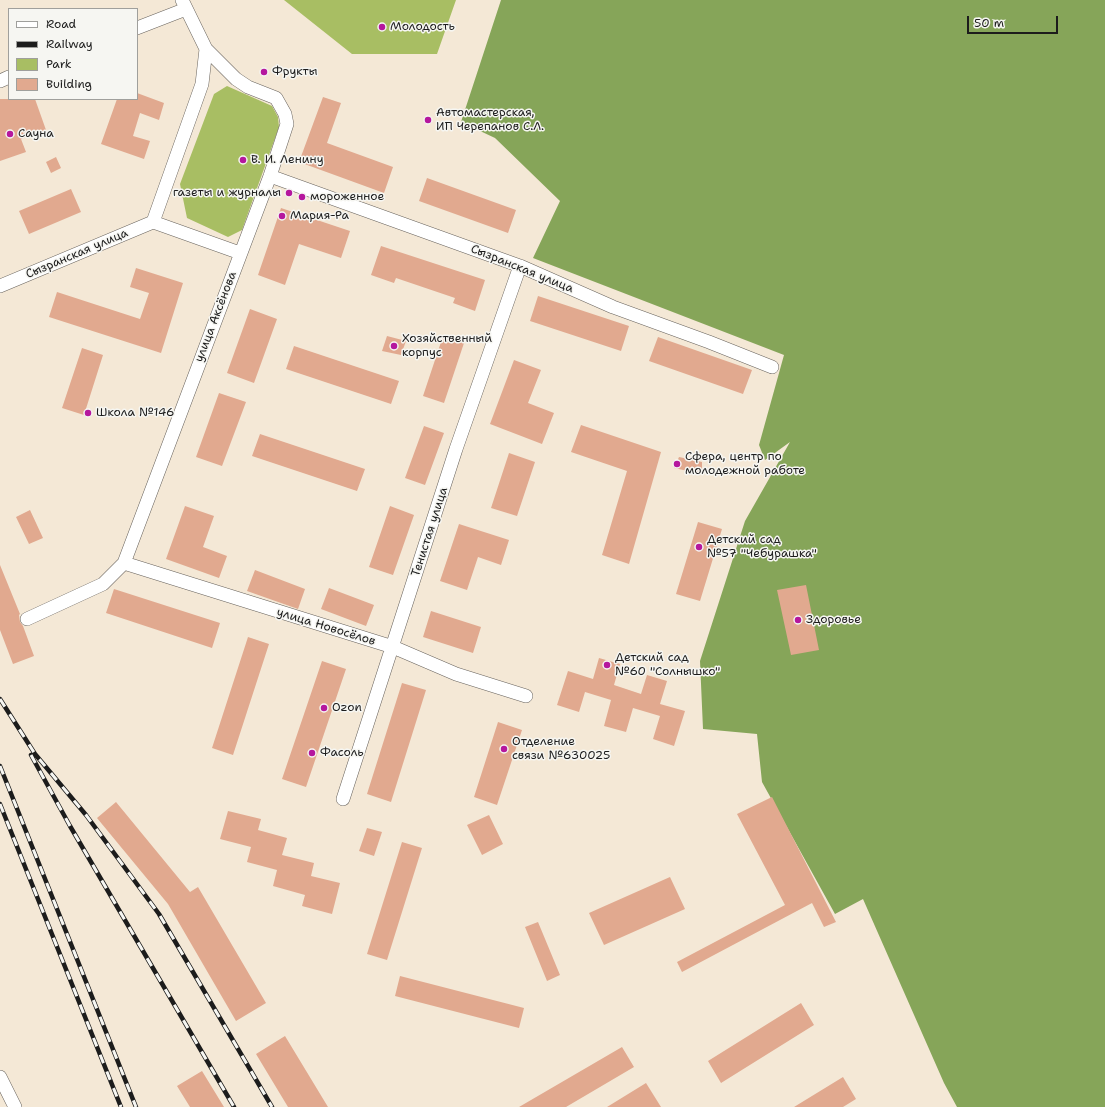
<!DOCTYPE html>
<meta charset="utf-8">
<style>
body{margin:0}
#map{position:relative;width:1105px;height:1107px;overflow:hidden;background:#f4e8d6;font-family:"Shantell Sans",sans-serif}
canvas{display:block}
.legend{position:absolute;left:8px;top:8px;width:130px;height:92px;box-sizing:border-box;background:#f6f6f2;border:1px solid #9f9f9c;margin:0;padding:5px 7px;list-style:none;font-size:12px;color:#1c1c1c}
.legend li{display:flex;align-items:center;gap:8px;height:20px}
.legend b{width:20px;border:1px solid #9f9f9c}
.scale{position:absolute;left:967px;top:16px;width:91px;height:18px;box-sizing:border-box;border:2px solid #1c1c1c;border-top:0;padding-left:5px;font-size:12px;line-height:14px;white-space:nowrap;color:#1c1c1c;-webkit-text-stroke:3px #f6f6f2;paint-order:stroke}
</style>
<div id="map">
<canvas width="1105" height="1107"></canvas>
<ul class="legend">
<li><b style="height:5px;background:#fff"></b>Road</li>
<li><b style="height:5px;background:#1c1c1c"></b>Railway</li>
<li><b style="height:11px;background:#a8be63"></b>Park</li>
<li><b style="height:11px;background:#e1a98f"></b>Building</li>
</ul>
<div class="scale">50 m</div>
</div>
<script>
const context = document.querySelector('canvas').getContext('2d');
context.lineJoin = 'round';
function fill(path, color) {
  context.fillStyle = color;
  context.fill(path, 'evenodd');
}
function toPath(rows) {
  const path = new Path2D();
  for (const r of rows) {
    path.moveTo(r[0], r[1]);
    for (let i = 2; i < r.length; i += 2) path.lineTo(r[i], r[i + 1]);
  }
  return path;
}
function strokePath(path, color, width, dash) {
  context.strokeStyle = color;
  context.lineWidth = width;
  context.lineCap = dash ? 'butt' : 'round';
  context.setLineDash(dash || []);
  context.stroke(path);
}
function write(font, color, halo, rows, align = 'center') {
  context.font = font + ' "Shantell Sans",sans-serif';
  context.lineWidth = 3;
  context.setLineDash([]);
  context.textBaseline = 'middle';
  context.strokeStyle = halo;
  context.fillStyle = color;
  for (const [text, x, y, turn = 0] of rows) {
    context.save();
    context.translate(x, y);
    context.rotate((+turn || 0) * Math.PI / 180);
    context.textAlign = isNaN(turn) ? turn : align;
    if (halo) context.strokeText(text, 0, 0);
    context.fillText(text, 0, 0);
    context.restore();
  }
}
const green = toPath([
 [284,0,456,0,437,54,352,54],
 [227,86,272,106,278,117,279,127,242,230,228,237,187,218,180,184,214,94]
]);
const forest = toPath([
 [501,0,1105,0,1105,1107,957,1107,944,1083,863,899,835,914,762,782,757,734,703,729,700,661,745,521,790,442,765,460,759,445,784,355,533,258,560,201,495,138,461,122]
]);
const building = toPath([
 [137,93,164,103,159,120,140,113,133,136,150,141,144,159,101,144,117,99,137,99],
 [323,97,341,103,327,143,393,167,384,193,299,162],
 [0,99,35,99,46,130,21,139,26,152,0,161],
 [56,157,61,168,51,173,46,162],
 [427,178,516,210,508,233,419,201],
 [71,189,81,212,29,234,19,211],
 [281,208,350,231,341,258,299,244,285,285,258,275],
 [381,246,485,280,475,311,453,303,455,298,396,278,394,283,371,275],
 [136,268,183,283,161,353,49,317,57,292,140,319,149,293,130,287],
 [538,296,629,326,621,351,530,321],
 [250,309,277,319,254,383,227,373],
 [387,336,406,341,401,355,382,351],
 [443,336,464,343,444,403,423,396],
 [658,337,752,370,743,394,649,361],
 [294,346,399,381,391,404,286,369],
 [82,348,103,355,84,415,62,408],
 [514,360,541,370,528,403,554,413,542,444,490,424],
 [219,393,246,402,222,466,196,457],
 [581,425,661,452,629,564,602,555,627,471,571,452],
 [424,426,444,433,425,485,405,478],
 [260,434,365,469,357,491,252,456],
 [509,453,535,462,517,516,491,508],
 [679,457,702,462,702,474,674,468],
 [185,506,214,516,203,547,227,556,219,578,166,559],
 [390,506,414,515,393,575,369,567],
 [30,510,43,538,29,544,16,517],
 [698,522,722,529,700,601,676,594],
 [459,524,509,540,501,565,478,557,467,590,440,581],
 [0,565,20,614,19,615,20,622,23,626,34,656,13,664,0,630],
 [255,570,305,589,298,609,247,591],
 [806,585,819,650,791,655,777,590],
 [329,588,374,605,366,626,321,609],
 [114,589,220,623,212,648,106,613],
 [431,611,481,627,473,653,423,637],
 [248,637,269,644,233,755,212,748],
 [599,658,620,664,614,685,641,694,647,675,667,681,660,704,685,711,674,746,653,739,660,716,633,708,626,732,604,726,611,700,585,692,579,712,557,705,568,671,593,679],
 [322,661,346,669,306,787,282,779],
 [402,683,426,690,391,802,367,794],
 [498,722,522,730,497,805,474,797],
 [772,797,836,922,824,927,812,903,682,972,677,962,785,905,737,814],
 [116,802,190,892,198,887,266,1003,236,1021,168,904,97,818],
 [228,811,261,819,258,830,287,838,282,855,314,863,311,876,340,883,332,914,302,906,305,895,273,886,277,870,247,862,251,847,220,839],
 [489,815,503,844,482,855,467,825],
 [367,828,382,832,374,856,359,851],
 [402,842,422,848,387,960,367,954],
 [670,877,685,909,604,945,589,913],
 [538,922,560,975,547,981,525,927],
 [400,976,524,1008,519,1028,395,996],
 [801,1003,814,1025,721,1083,708,1061],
 [285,1036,328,1107,288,1107,256,1054],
 [622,1047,634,1067,566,1107,519,1107],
 [202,1071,224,1107,190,1107,177,1086],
 [843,1077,856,1099,843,1107,794,1107],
 [646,1083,661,1107,607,1107]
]);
const minor = toPath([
 [137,28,186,9],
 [206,49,202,84,153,222,240,253],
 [0,81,9,77],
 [270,176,520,266,613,307,709,342,772,367],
 [0,286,153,222],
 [124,563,393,647,456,674,526,696],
 [27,619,103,584,124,563,270,176,287,124,285,114,276,98,248,87,236,79,206,49,182,0],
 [343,799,456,449,520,266],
 [0,1077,15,1107]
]);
const rail = toPath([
 [0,699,35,754,86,815,159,914,272,1107],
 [31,755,70,826,234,1107],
 [0,766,136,1107],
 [0,804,121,1107]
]);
const markers = [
 [382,27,4,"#b5179e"],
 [264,72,4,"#b5179e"],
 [428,120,4,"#b5179e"],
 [10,134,4,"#b5179e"],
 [243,160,4,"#b5179e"],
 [289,193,4,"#b5179e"],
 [302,197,4,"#b5179e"],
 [282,216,4,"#b5179e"],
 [394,346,4,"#b5179e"],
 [88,413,4,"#b5179e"],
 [677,464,4,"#b5179e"],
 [699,547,4,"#b5179e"],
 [798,620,4,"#b5179e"],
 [607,665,4,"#b5179e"],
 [324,708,4,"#b5179e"],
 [504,749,4,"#b5179e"],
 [312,753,4,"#b5179e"]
];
const poiNames = [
 ["Молодость",390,27],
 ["Фрукты",272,72],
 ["Автомастерская,",436,113],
 ["ИП Черепанов С.Л.",436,127],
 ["Сауна",18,134],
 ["В. И. Ленину",251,160],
 ["газеты и журналы",281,193,"right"],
 ["мороженное",310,197],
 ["Мария-Ра",290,216],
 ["Хозяйственный",402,339],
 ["корпус",402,353],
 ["Школа №146",96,413],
 ["Сфера, центр по",685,457],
 ["молодежной работе",685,471],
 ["Детский сад",707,540],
 ["№57 \"Чебурашка\"",707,554],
 ["Здоровье",806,620],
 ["Детский сад",615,658],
 ["№60 \"Солнышко\"",615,672],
 ["Ozon",332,708],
 ["Отделение",512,742],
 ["связи №630025",512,756],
 ["Фасоль",320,753]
];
const streetNames = [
 ["Сызранская улица",77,254,-23],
 ["Сызранская улица",522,269,22],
 ["улица Аксёнова",216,317,-69],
 ["Тенистая улица",430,532,-72],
 ["улица Новосёлов",326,627,17]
];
fill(green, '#a8be63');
fill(forest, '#86a559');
fill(building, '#e1a98f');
strokePath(minor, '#68635d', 14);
strokePath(minor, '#fff', 13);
strokePath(rail, '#1c1c1c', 4.5);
strokePath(rail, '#f6f6f2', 3, [9]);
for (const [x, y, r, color] of markers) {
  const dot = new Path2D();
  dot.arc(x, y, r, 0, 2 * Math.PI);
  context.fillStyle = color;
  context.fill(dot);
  strokePath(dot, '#f6f6f2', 1.5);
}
write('12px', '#1c1c1c', '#f6f6f2', poiNames, 'left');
write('12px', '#1c1c1c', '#f6f6f2', streetNames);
</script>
